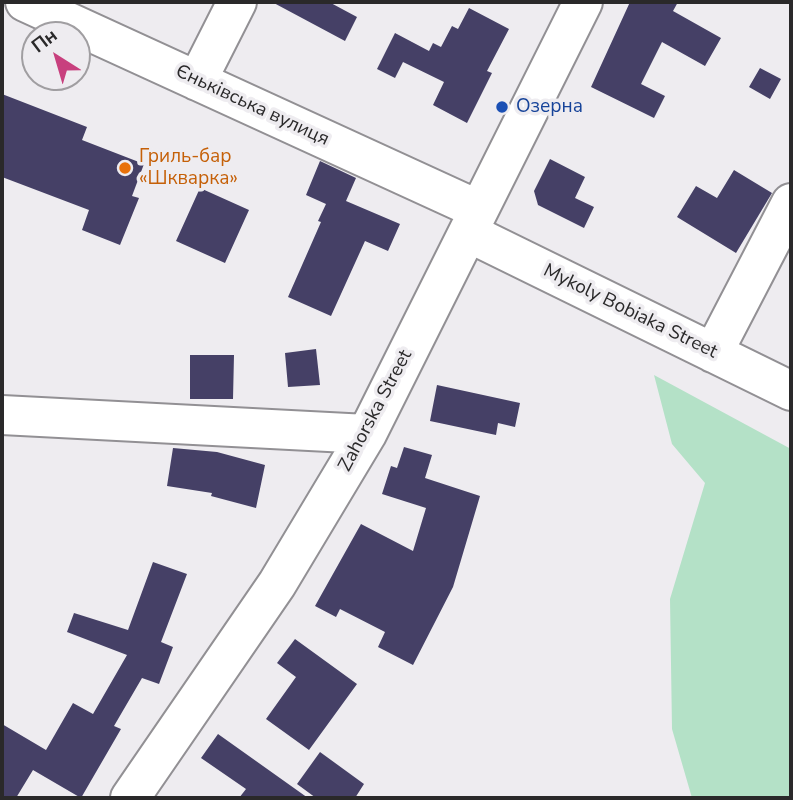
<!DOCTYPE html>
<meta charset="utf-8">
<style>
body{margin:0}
#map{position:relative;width:793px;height:800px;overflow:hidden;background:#eeecf0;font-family:"Nunito Sans",sans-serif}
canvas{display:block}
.frame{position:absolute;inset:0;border:4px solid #2a292a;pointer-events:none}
.north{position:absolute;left:21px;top:21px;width:70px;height:70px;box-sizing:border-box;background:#eeecf0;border:2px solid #a09ea1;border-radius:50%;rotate:323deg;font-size:19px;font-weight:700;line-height:28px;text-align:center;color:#2a292a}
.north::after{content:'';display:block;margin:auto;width:24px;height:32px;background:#c8407e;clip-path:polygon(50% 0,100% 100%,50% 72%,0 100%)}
</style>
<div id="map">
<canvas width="793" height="800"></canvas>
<div class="frame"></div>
<div class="north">Пн</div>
</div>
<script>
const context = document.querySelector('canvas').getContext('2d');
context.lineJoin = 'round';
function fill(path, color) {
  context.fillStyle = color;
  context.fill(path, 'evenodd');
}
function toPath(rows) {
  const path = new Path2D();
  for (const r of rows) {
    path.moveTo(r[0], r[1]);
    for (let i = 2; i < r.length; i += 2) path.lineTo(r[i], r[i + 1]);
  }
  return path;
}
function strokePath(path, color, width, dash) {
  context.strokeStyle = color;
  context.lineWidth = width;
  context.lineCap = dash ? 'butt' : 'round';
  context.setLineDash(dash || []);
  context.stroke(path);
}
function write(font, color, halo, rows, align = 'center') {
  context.font = font + ' "Nunito Sans",sans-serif';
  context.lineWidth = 7;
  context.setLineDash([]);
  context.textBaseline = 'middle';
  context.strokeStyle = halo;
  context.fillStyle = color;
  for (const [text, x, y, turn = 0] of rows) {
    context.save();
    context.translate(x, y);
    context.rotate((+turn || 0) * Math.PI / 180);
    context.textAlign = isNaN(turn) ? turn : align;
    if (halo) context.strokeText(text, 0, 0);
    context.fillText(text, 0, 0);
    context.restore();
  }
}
const green = toPath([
 [654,375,791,449,791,798,692,798,672,729,670,599,705,483,672,444]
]);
const building = toPath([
 [272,2,329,2,357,17,345,41],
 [630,2,678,2,673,11,721,38,705,66,662,42,641,84,665,96,654,118,591,87],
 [469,8,509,29,487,71,492,73,467,123,433,105,444,82,403,62,395,78,377,69,395,33,429,51,433,43,441,47,452,26,458,29],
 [760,68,781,79,770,99,749,87],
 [2,94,87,127,82,140,144,164,132,196,139,198,120,245,82,230,89,210,2,177],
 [550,159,585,177,575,198,594,207,584,228,538,205,534,191],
 [320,161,356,178,346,201,400,224,388,251,365,241,331,316,288,297,321,222,318,221,326,204,306,195],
 [734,170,772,193,736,253,677,217,696,186,717,198],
 [200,188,249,210,225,263,176,241],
 [316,349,320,385,288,387,285,353],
 [190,355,234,355,233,399,190,399],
 [437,385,520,403,515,427,498,423,496,435,430,421],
 [404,447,432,455,425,478,480,496,453,587,413,665,378,647,385,632,340,609,336,617,315,606,361,524,413,551,426,508,382,494,391,466,397,468],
 [173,448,217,452,265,465,256,508,211,496,212,493,167,486],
 [153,562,187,574,161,642,173,647,159,684,142,678,114,726,121,729,81,798,33,770,16,798,2,798,2,724,46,750,73,703,93,714,127,655,67,632,74,613,128,630],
 [295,639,357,684,309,750,266,719,296,677,277,663],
 [218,734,308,798,239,798,246,789,201,758],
 [320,752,364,784,355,798,316,798,297,784]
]);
const minor = toPath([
 [25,2,479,210],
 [197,81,237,2],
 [469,233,791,391],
 [713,353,791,203],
 [2,415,367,434],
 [130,798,277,584,367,434,583,2]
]);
const markers = [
 [502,107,7,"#1a4fb4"],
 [125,168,7,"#e8710a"]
];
const streetNames = [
 ["Єньківська вулиця",252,106,25],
 ["Mykoly Bobiaka Street",630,312,26],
 ["Zahorska Street",376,411,-62]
];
const transitNames = [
 ["Озерна",516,107]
];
const foodNames = [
 ["Гриль-бар",139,157],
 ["«Шкварка»",139,179]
];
fill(green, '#b4e1c7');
fill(building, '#454066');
strokePath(minor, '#929094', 42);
strokePath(minor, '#fff', 38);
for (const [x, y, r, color] of markers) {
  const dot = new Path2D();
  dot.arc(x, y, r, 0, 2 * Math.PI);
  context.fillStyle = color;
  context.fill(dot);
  strokePath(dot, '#eeecf0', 2.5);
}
write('19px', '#2a292a', '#eeecf0', streetNames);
write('19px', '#164399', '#eeecf0', transitNames, 'left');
write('19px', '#c56008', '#eeecf0', foodNames, 'left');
</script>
